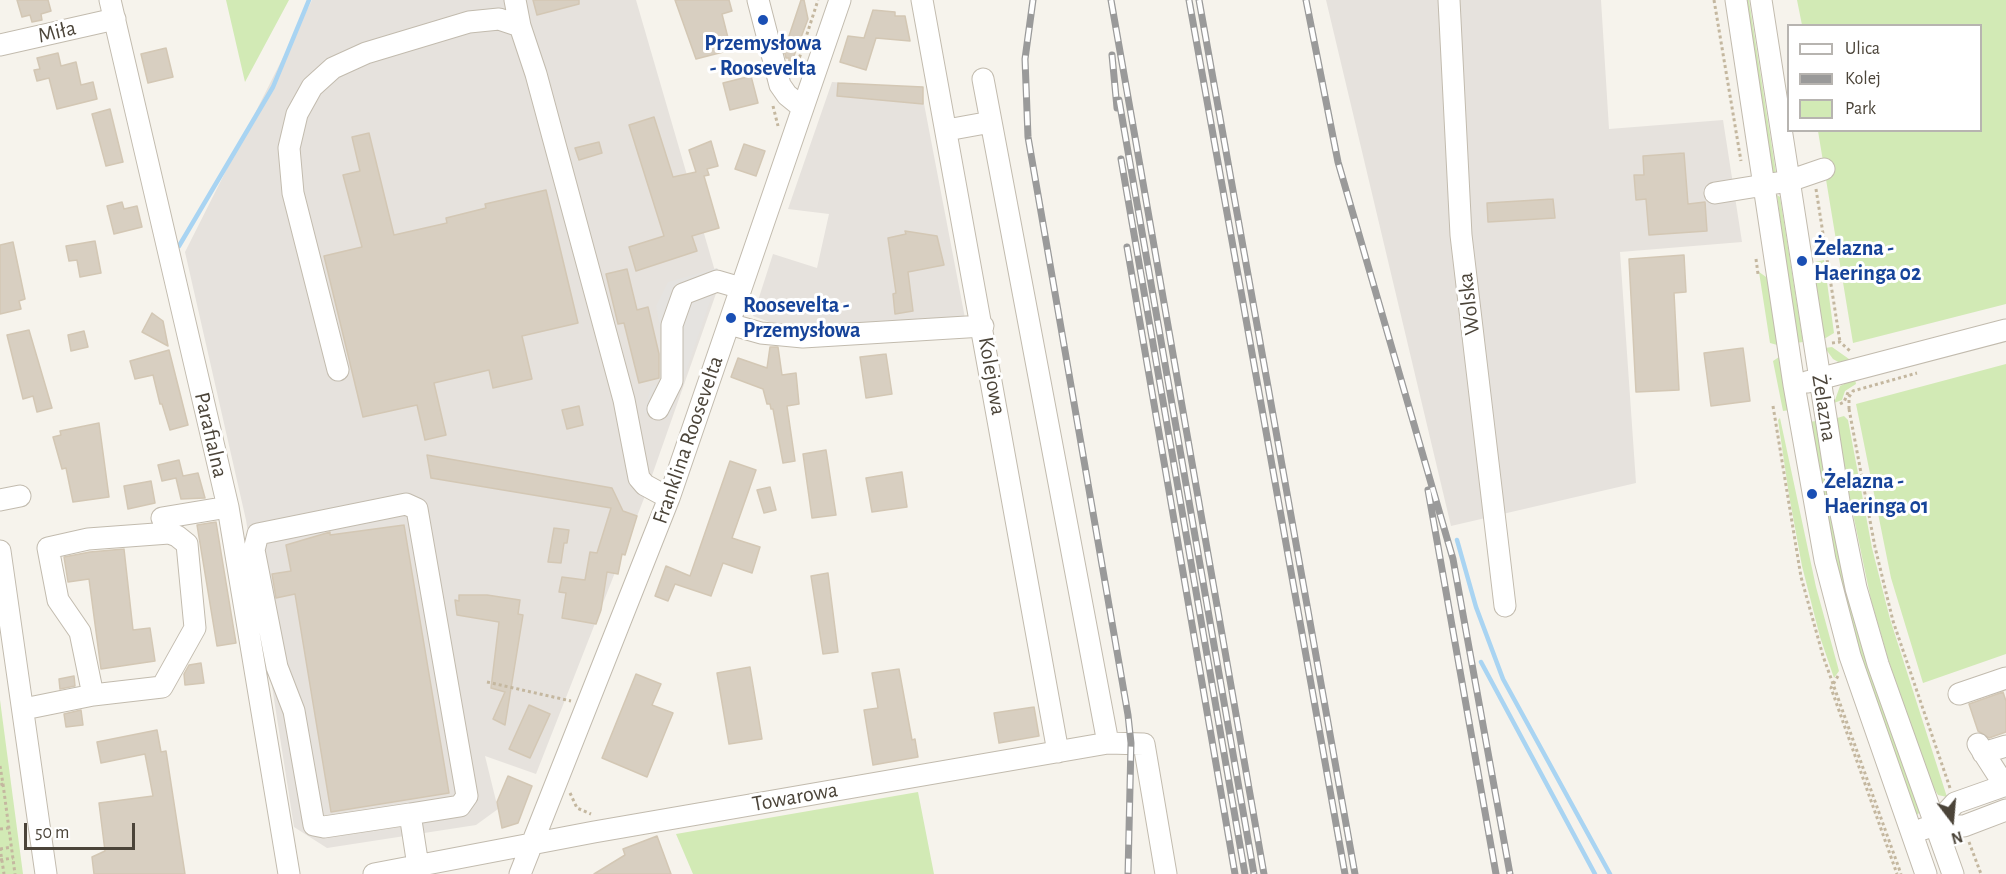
<!DOCTYPE html>
<meta charset="utf-8">
<style>
body{margin:0}
#map{position:relative;width:2006px;height:874px;overflow:hidden;background:#f6f3ec;font-family:"Alegreya Sans",sans-serif}
canvas{display:block}
.legend{position:absolute;left:1787px;top:24px;width:195px;height:108px;box-sizing:border-box;background:#fff;border:2px solid #b7b4b0;margin:0;padding:8px 10px;list-style:none;font-size:18px;color:#4b4439}
.legend li{display:flex;align-items:center;gap:12px;height:30px}
.legend b{width:30px;border:2px solid #b7b4b0}
.north{position:absolute;left:1922px;top:790px;width:60px;height:60px;-webkit-text-stroke:4px #fff;paint-order:stroke;rotate:164deg;font-size:16px;font-weight:700;line-height:24px;text-align:center;color:#4b4439}
.north::after{content:'';display:block;margin:auto;width:21px;height:27px;background:#4b4439;clip-path:polygon(50% 0,100% 100%,50% 72%,0 100%)}
.scale{position:absolute;left:24px;top:823px;width:111px;height:27px;box-sizing:border-box;border:3px solid #4b4439;border-top:0;padding-left:8px;font-size:18px;line-height:21px;white-space:nowrap;color:#4b4439;-webkit-text-stroke:4px #fff;paint-order:stroke}
</style>
<div id="map">
<canvas width="2006" height="874"></canvas>
<ul class="legend">
<li><b style="height:8px;background:#fff"></b>Ulica</li>
<li><b style="height:8px;background:#9a9a9a"></b>Kolej</li>
<li><b style="height:16px;background:#d2eab5"></b>Park</li>
</ul>
<div class="north">N</div>
<div class="scale">50 m</div>
</div>
<script>
const context = document.querySelector('canvas').getContext('2d');
context.lineJoin = 'round';
function fill(path, color) {
  context.fillStyle = color;
  context.fill(path, 'evenodd');
}
function toPath(rows) {
  const path = new Path2D();
  for (const r of rows) {
    path.moveTo(r[0], r[1]);
    for (let i = 2; i < r.length; i += 2) path.lineTo(r[i], r[i + 1]);
  }
  return path;
}
function strokePath(path, color, width, dash) {
  context.strokeStyle = color;
  context.lineWidth = width;
  context.lineCap = dash ? 'butt' : 'round';
  context.setLineDash(dash || []);
  context.stroke(path);
}
function write(font, color, halo, rows, align = 'center') {
  context.font = font + ' "Alegreya Sans",sans-serif';
  context.lineWidth = 6;
  context.setLineDash([]);
  context.textBaseline = 'middle';
  context.strokeStyle = halo;
  context.fillStyle = color;
  for (const [text, x, y, turn = 0] of rows) {
    context.save();
    context.translate(x, y);
    context.rotate((+turn || 0) * Math.PI / 180);
    context.textAlign = isNaN(turn) ? turn : align;
    if (halo) context.strokeText(text, 0, 0);
    context.fillText(text, 0, 0);
    context.restore();
  }
}
const industrial = toPath([
 [312,0,636,0,719,285,643,501,536,774,485,756,498,809,476,825,327,848,294,827,246,520,185,252],
 [1326,0,1601,0,1609,129,1723,120,1742,242,1620,252,1636,483,1451,526],
 [832,82,921,88,965,318,783,327,753,316,773,254,817,268,829,214,788,209]
]);
const green = toPath([
 [226,0,289,0,245,82],
 [1742,0,1749,0,1776,173,1771,174],
 [1797,0,2006,0,2006,304,1853,343,1818,131,1980,130,1980,26,1802,25],
 [1777,195,1780,197,1803,342,1796,343],
 [1824,260,1834,333,1824,339,1813,273,1816,272,1815,262],
 [1759,272,1769,279,1781,346,1770,343],
 [1832,347,1849,359,1850,363,1840,363,1833,359,1825,348],
 [1782,355,1790,410,1783,411,1773,361],
 [2006,364,2006,654,1923,683,1891,578,1856,404],
 [1855,379,1856,384,1845,391,1842,400,1834,403,1840,386],
 [1844,416,1848,420,1872,548,1890,619,1947,797,1938,795,1933,787,1889,662,1871,600,1843,466,1837,418],
 [1780,418,1816,587,1839,671,1834,678,1820,637,1802,566,1789,495,1778,420],
 [1816,421,1829,505,1920,812,1917,815,1861,664,1839,585,1809,422],
 [0,700,23,874,0,874],
 [918,792,934,874,693,874,676,834]
]);
const parking = toPath([
 [717,268,720,273,670,418,644,413,651,387,666,382,669,377,656,306,668,282]
]);
const stream = toPath([
 [179,246,273,87,309,0],
 [1457,540,1476,607,1503,679,1610,874],
 [1481,662,1595,874]
]);
const building = toPath([
 [17,0,48,0,51,11,41,14,42,20,32,22,30,15,22,17,17,0],
 [533,0,579,0,579,4,537,15,533,0],
 [675,0,729,0,732,11,722,14,731,50,696,59,675,0],
 [801,0,804,0,808,19,789,69,789,58,786,58,783,46,789,45,789,36,801,0],
 [873,10,895,12,895,16,905,16,910,41,876,38,866,70,840,62,848,36,864,38,873,10],
 [166,48,173,77,148,83,141,54,166,48],
 [58,53,61,66,76,62,81,85,93,82,97,99,57,109,49,78,37,81,34,70,40,69,37,58,58,53],
 [751,76,758,103,730,110,723,83,751,76],
 [838,83,923,87,923,104,837,96,838,83],
 [110,109,123,162,106,166,92,114,110,109],
 [654,117,673,177,696,172,689,150,711,141,718,166,707,169,709,175,704,176,719,228,692,236,697,251,636,271,629,247,664,236,629,125,654,117],
 [369,133,394,235,447,223,446,218,486,208,485,204,546,190,578,323,522,336,532,379,493,388,489,370,434,383,446,435,425,440,417,405,363,417,324,256,362,247,343,175,360,171,352,137,369,133],
 [599,142,602,153,579,160,575,148,599,142],
 [744,144,765,151,756,176,735,169,744,144],
 [1684,153,1688,204,1705,202,1707,231,1649,235,1646,199,1636,200,1634,175,1644,175,1643,156,1684,153],
 [1553,199,1555,218,1488,222,1487,203,1553,199],
 [122,202,124,209,137,206,142,227,114,234,107,206,122,202],
 [905,231,937,236,944,265,908,272,913,311,895,314,893,294,896,293,888,238,906,234,905,231],
 [95,241,101,273,80,277,77,260,69,261,66,246,95,241],
 [13,242,25,299,19,301,21,309,0,314,0,245,13,242],
 [1684,255,1686,292,1674,293,1679,390,1636,392,1629,259,1684,255],
 [627,269,637,310,648,307,659,354,659,378,639,383,624,323,618,324,606,274,627,269],
 [152,313,163,321,168,346,142,332,152,313],
 [29,330,52,408,37,412,33,396,23,399,7,335,29,330],
 [84,331,88,347,71,351,68,335,84,331],
 [770,347,778,347,782,375,796,373,799,404,787,406,795,461,783,463,773,409,771,409,770,404,767,404,763,389,731,377,738,358,767,368,770,347],
 [1743,348,1750,401,1711,406,1704,353,1743,348],
 [169,350,188,425,170,430,162,404,160,404,153,375,135,379,130,361,169,350],
 [886,354,892,394,866,398,860,357,886,354],
 [579,406,583,425,567,429,562,410,579,406],
 [99,423,109,497,73,502,66,468,62,469,53,437,61,435,60,431,99,423],
 [826,450,836,515,812,518,803,454,826,450],
 [427,455,612,488,623,511,637,516,625,555,622,554,618,574,607,572,601,610,596,624,562,618,566,593,559,592,562,577,585,580,590,552,597,553,611,508,431,478,427,455],
 [179,460,183,476,198,473,205,498,181,499,176,478,162,481,158,465,179,460],
 [730,461,756,470,732,538,760,547,752,573,723,563,711,596,675,584,668,601,655,596,666,566,690,576,730,461],
 [902,472,907,507,872,512,866,478,902,472],
 [151,481,155,503,128,509,124,486,151,481],
 [770,487,776,510,764,513,757,490,770,487],
 [216,522,236,643,217,646,197,525,216,522],
 [404,525,449,793,331,812,295,594,276,598,272,574,291,571,286,545,330,532,330,535,404,525],
 [554,528,569,530,567,543,564,543,561,563,548,562,554,528],
 [124,549,133,630,150,628,155,661,101,669,89,579,68,582,64,557,90,552,124,549],
 [828,573,838,652,823,654,811,576,828,573],
 [459,595,487,595,520,600,518,614,523,615,505,725,493,719,505,692,491,688,499,622,457,615,455,600,459,601,459,595],
 [201,663,204,683,185,685,184,674,189,665,201,663],
 [750,667,762,739,729,744,717,673,750,667],
 [899,669,912,740,915,739,918,757,873,765,864,710,878,708,872,673,899,669],
 [636,674,661,684,652,705,673,713,647,777,602,758,636,674],
 [74,676,75,686,60,689,59,679,74,676],
 [2003,692,2006,701,2006,732,1989,738,1978,731,1969,704,2003,692],
 [529,705,550,714,530,758,509,749,529,705],
 [1034,707,1039,736,999,743,994,713,1034,707],
 [81,710,83,725,66,727,64,714,81,710],
 [157,730,161,752,166,751,185,874,94,874,92,857,105,851,99,803,153,796,145,754,101,763,97,742,157,730],
 [508,776,532,786,518,823,502,828,497,802,508,776],
 [657,836,671,874,594,874,625,855,623,849,657,836]
]);
const path = toPath([
 [1714,0,1741,161],
 [792,66,798,62,818,0],
 [773,106,778,126],
 [1816,189,1840,342],
 [1756,259,1758,274],
 [1832,343,1840,342,1850,351],
 [1840,404,1844,402,1849,390],
 [1773,406,1801,577,1823,656,1901,874],
 [1849,409,1875,547,1893,621,1950,788],
 [1849,409,1849,397,1853,391,1917,373],
 [1838,676,1831,688,1897,874],
 [487,682,571,701],
 [0,766,3,784,0,785],
 [3,784,15,874],
 [570,793,577,808,591,814],
 [0,829,9,828],
 [1969,842,1981,874],
 [0,848,4,874],
 [0,849,12,847],
 [0,860,13,858]
]);
const minor = toPath([
 [110,0,228,507,289,874],
 [515,0,520,26,536,74,624,400,639,478,645,485,669,498],
 [758,0,780,85,787,95,803,108],
 [922,0,1058,752],
 [1449,0,1461,235,1505,606],
 [1736,0,1794,385,1825,560,1850,656,1926,874],
 [1761,0,1841,514,1856,588,1878,664,1953,874],
 [0,45,115,19],
 [947,130,991,122],
 [1715,193,1789,181,1824,169],
 [729,324,761,333,803,337,983,326],
 [338,370,293,193,289,148,297,114,312,87,333,68,366,53,469,22,499,19,520,26],
 [1807,382,2006,330],
 [658,409,672,381,672,325,683,294,717,281,741,288],
 [0,500,20,496],
 [162,518,228,507],
 [169,533,177,536,187,544,195,628,162,687,93,695,80,632,58,600,48,548,88,539,169,533],
 [0,551,46,874],
 [1959,694,2006,678],
 [24,709,93,695],
 [1108,743,1144,744,1166,874],
 [1978,744,2005,786],
 [1983,753,2006,746],
 [410,814,324,827,314,825,294,711,277,667,254,550,258,534,406,504,417,509,467,796,460,806,410,814,418,866],
 [1935,825,1955,803,2006,785],
 [1923,829,1935,825,1964,826,2006,810],
 [374,874,594,832,1108,743,983,79],
 [520,874,669,498,840,0]
]);
const rail = toPath([
 [1033,0,1025,59,1028,137,1128,715,1131,743,1128,874],
 [1111,0,1264,874],
 [1189,0,1345,874],
 [1199,0,1355,874],
 [1306,0,1338,162,1453,559,1510,874],
 [1112,55,1117,108],
 [1119,100,1254,874],
 [1121,159,1245,874],
 [1127,247,1235,874],
 [1428,490,1496,874]
]);
const markers = [
 [763,20,6,"#1a4fb4"],
 [1802,261,6,"#1a4fb4"],
 [731,318,6,"#1a4fb4"],
 [1812,494,6,"#1a4fb4"]
];
const streetNames = [
 ["Miła",57,32,-13],
 ["Wolska",1469,304,-97],
 ["Kolejowa",992,376,80],
 ["Żelazna",1824,408,81],
 ["Parafialna",211,435,77],
 ["Franklina Roosevelta",688,440,-71],
 ["Towarowa",795,797,-10]
];
const transitNames = [
 ["Przemysłowa",763,43,"center"],
 ["- Roosevelta",763,68,"center"],
 ["Żelazna -",1814,248],
 ["Haeringa 02",1814,273],
 ["Roosevelta -",743,305],
 ["Przemysłowa",743,330],
 ["Żelazna -",1824,481],
 ["Haeringa 01",1824,506]
];
fill(industrial, '#e6e2dd');
fill(green, '#d2eab5');
fill(parking, '#e5e3e0');
strokePath(stream, '#a9d4f2', 4.5);
fill(building, '#d8cfc1');
strokePath(building, '#d3c7b4', 1.5);
strokePath(minor, '#c2bbae', 23);
strokePath(path, '#c4b79f', 3, [3, 3]);
strokePath(minor, '#fff', 21);
strokePath(rail, '#9a9a9a', 7);
strokePath(rail, '#fff', 4.5, [14]);
for (const [x, y, r, color] of markers) {
  const dot = new Path2D();
  dot.arc(x, y, r, 0, 2 * Math.PI);
  context.fillStyle = color;
  context.fill(dot);
  strokePath(dot, '#fff', 2);
}
write('22px', '#4b4439', '#fff', streetNames);
write('bold 22px', '#164399', '#fff', transitNames, 'left');
</script>
